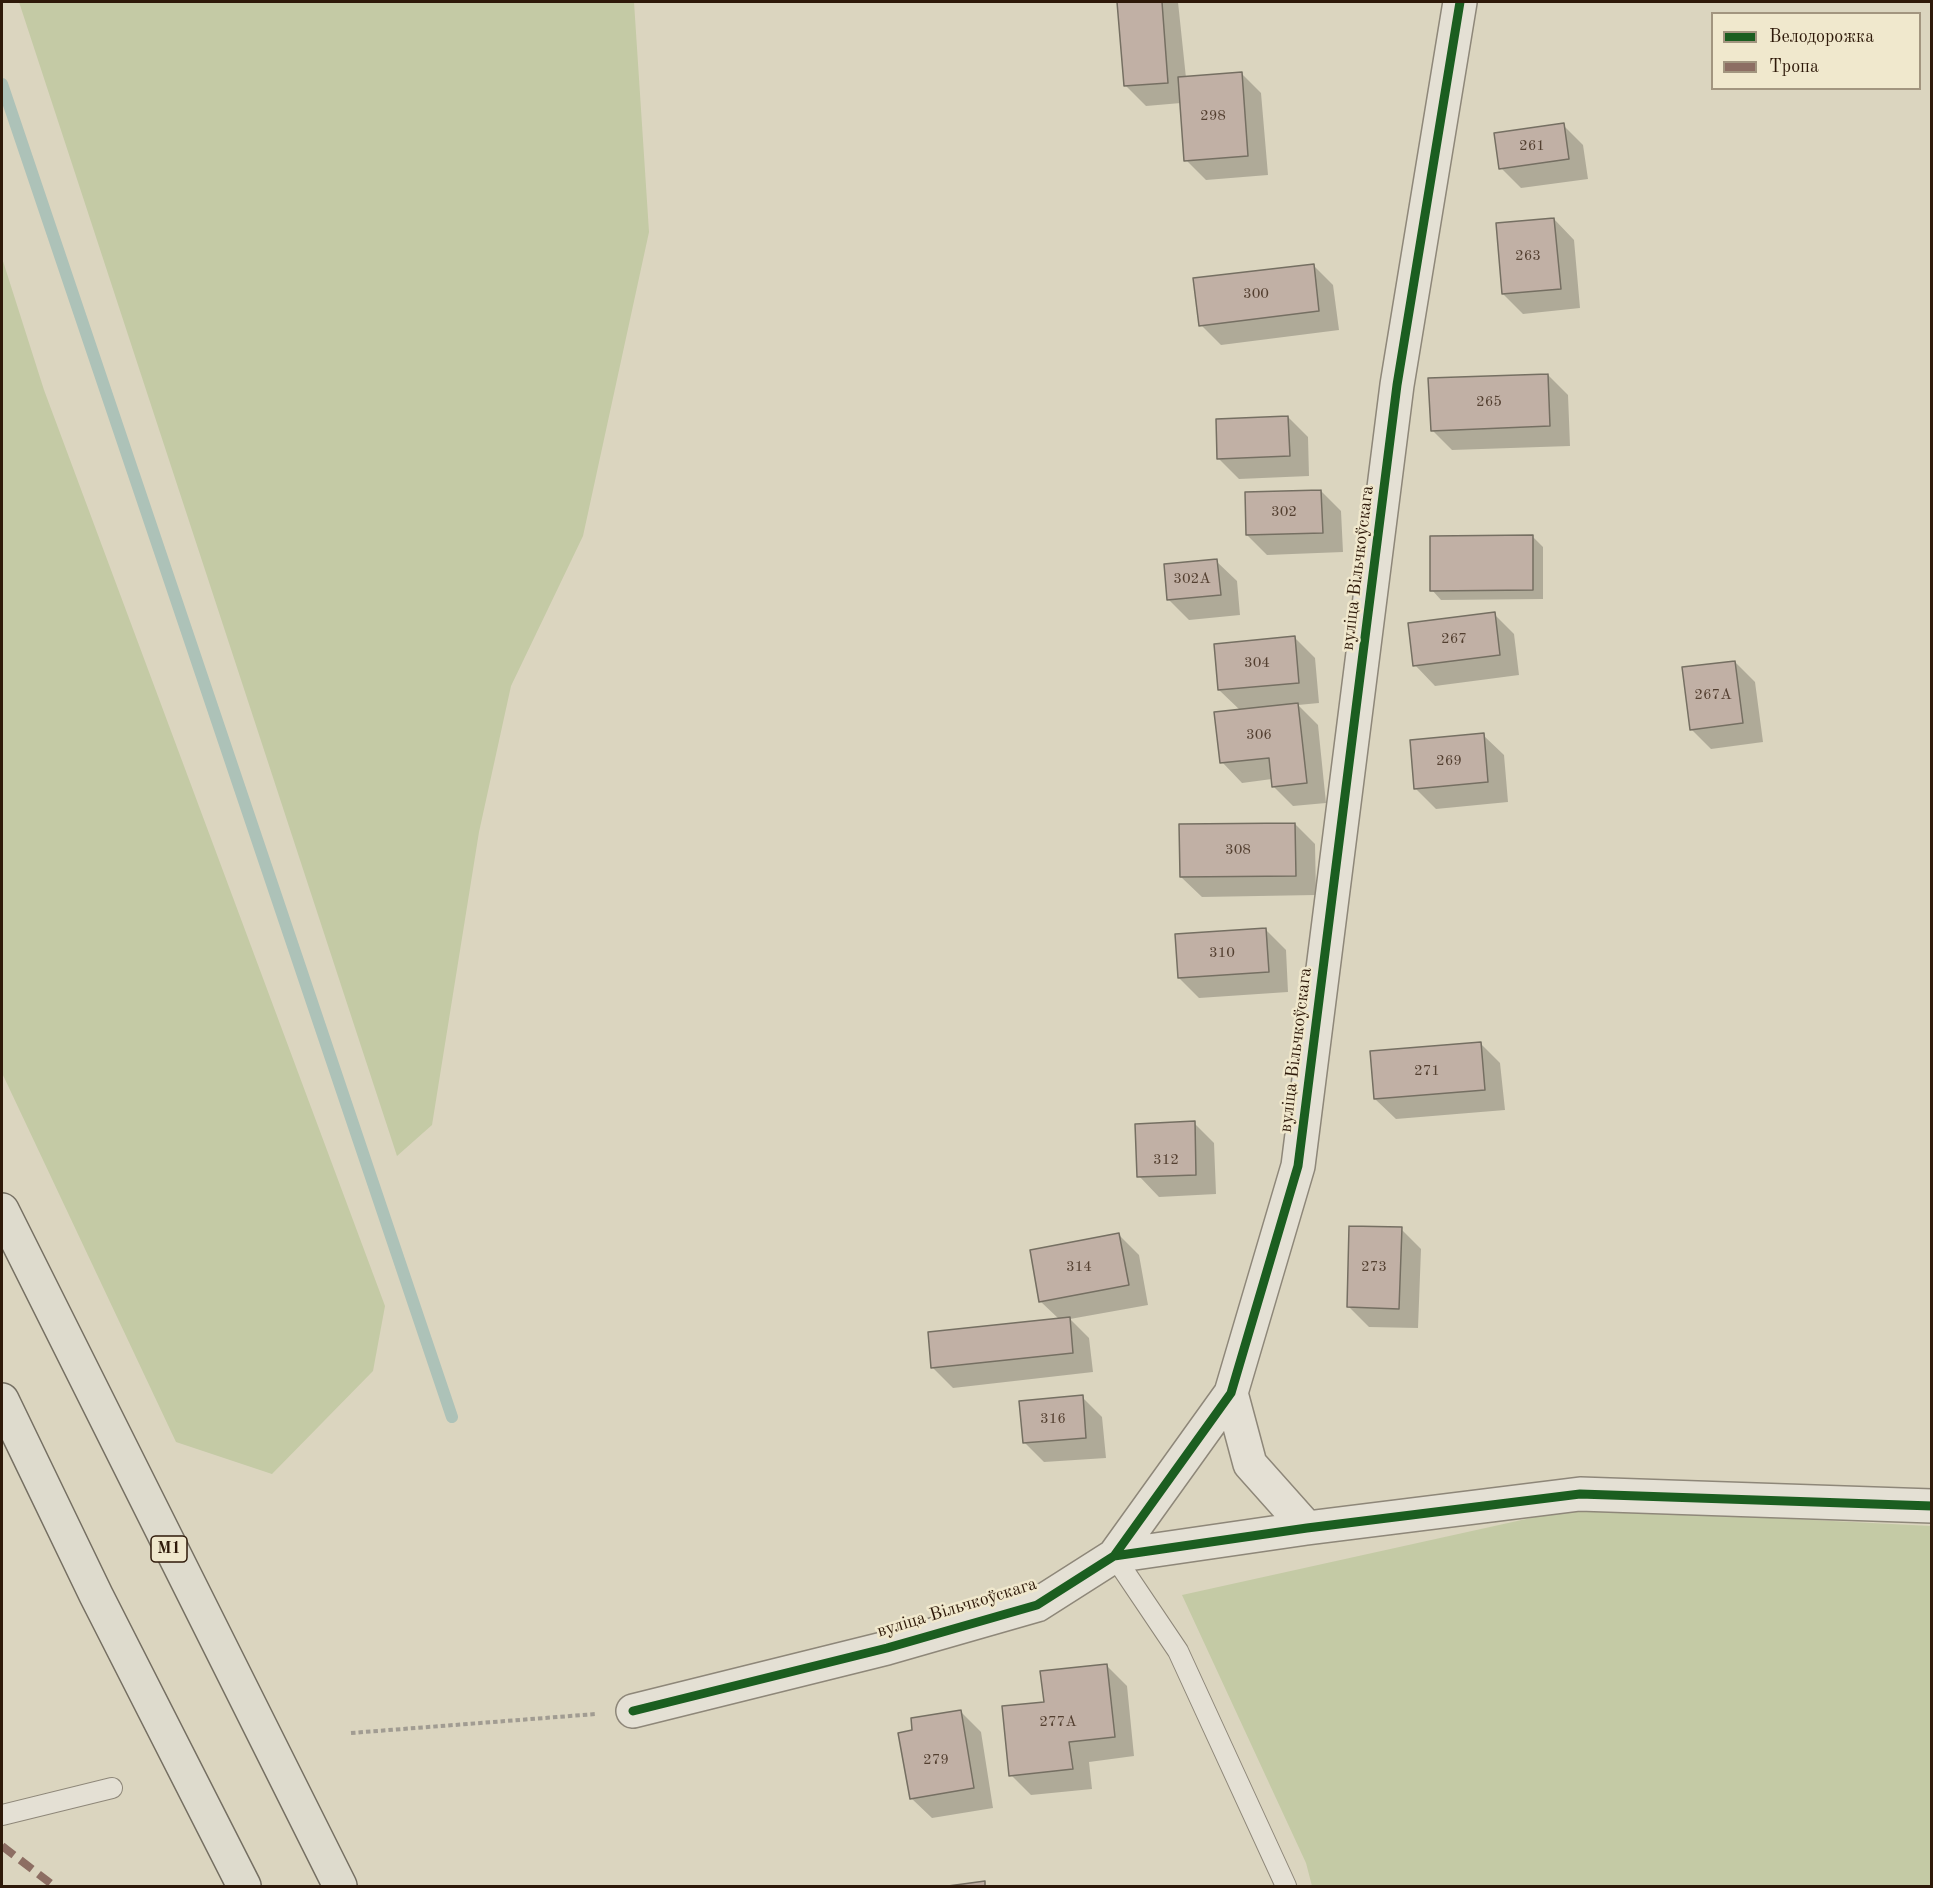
<!DOCTYPE html>
<meta charset="utf-8">
<style>
body{margin:0}
#map{position:relative;width:1933px;height:1888px;overflow:hidden;background:#dbd5bf;font-family:"Old Standard TT",serif}
canvas{display:block}
.frame{position:absolute;inset:0;border:3px solid #2e1909;pointer-events:none}
.legend{position:absolute;left:1711px;top:12px;width:210px;height:78px;box-sizing:border-box;background:#f0e8cd;border:2px solid #a2957f;margin:0;padding:8px 10px;list-style:none;font-size:18px;color:#2e1909}
.legend li{display:flex;align-items:center;gap:12px;height:30px}
.legend b{width:30px;border:2px solid #a2957f}
</style>
<div id="map">
<canvas width="1933" height="1888"></canvas>
<div class="frame"></div>
<ul class="legend">
<li><b style="height:8px;background:#1b5e20"></b>Велодорожка</li>
<li><b style="height:8px;background:#8d6e63"></b>Тропа</li>
</ul>
</div>
<script>
const context = document.querySelector('canvas').getContext('2d');
context.lineJoin = 'round';
function fill(path, color) {
  context.fillStyle = color;
  context.fill(path, 'evenodd');
}
function toPath(rows) {
  const path = new Path2D();
  for (const r of rows) {
    path.moveTo(r[0], r[1]);
    for (let i = 2; i < r.length; i += 2) path.lineTo(r[i], r[i + 1]);
  }
  return path;
}
function strokePath(path, color, width, dash) {
  context.strokeStyle = color;
  context.lineWidth = width;
  context.lineCap = dash ? 'butt' : 'round';
  context.setLineDash(dash || []);
  context.stroke(path);
}
function write(font, color, halo, rows, align = 'center') {
  context.font = font + ' "Old Standard TT",serif';
  context.lineWidth = 5;
  context.setLineDash([]);
  context.textBaseline = 'middle';
  context.strokeStyle = halo;
  context.fillStyle = color;
  for (const [text, x, y, turn = 0] of rows) {
    context.save();
    context.translate(x, y);
    context.rotate((+turn || 0) * Math.PI / 180);
    context.textAlign = isNaN(turn) ? turn : align;
    if (halo) context.strokeText(text, 0, 0);
    context.fillText(text, 0, 0);
    context.restore();
  }
}
const green = toPath([
 [19,2,634,2,649,232,583,536,511,686,479,832,432,1125,397,1156],
 [2,258,44,390,385,1306,373,1371,272,1474,176,1442,2,1073],
 [1576,1508,1931,1526,1931,1886,1312,1886,1306,1863,1182,1595]
]);
const shadow = toPath([
 [1119,2,1178,2,1186,78,1241,73,1261,93,1268,175,1206,180,1186,160,1181,103,1146,106,1126,86],
 [1563,125,1583,145,1588,179,1521,188,1501,168],
 [1554,219,1574,240,1580,308,1523,314,1503,294],
 [1313,265,1333,285,1339,330,1221,345,1201,325],
 [1548,375,1568,395,1570,446,1452,450,1432,430],
 [1288,417,1308,437,1309,476,1239,479,1219,459],
 [1321,491,1341,511,1343,552,1267,555,1247,535],
 [1533,537,1543,547,1543,599,1441,600,1432,590],
 [1216,561,1237,581,1240,615,1189,620,1168,599],
 [1494,614,1514,634,1519,675,1435,686,1415,665],
 [1295,638,1315,658,1319,703,1298,705,1318,725,1326,803,1293,806,1273,786,1272,779,1242,783,1222,762,1241,711,1219,690],
 [1735,662,1755,682,1763,742,1711,749,1691,729],
 [1483,735,1504,755,1508,802,1436,809,1415,788],
 [1295,824,1315,844,1316,895,1202,897,1181,877],
 [1265,929,1286,950,1288,992,1199,998,1179,978],
 [1480,1043,1500,1063,1505,1110,1396,1119,1375,1099],
 [1194,1123,1214,1143,1216,1194,1159,1197,1139,1176],
 [1401,1229,1421,1249,1418,1328,1369,1327,1348,1306],
 [1119,1235,1139,1255,1148,1305,1070,1319,1089,1338,1093,1372,953,1388,933,1368,1059,1319,1040,1301],
 [1082,1397,1102,1417,1106,1458,1044,1462,1024,1442],
 [1106,1665,1127,1686,1134,1756,1089,1762,1092,1789,1031,1795,1011,1775,1046,1703],
 [960,1711,981,1732,993,1808,932,1818,911,1798,914,1731]
]);
const stream = toPath([
 [2,84,452,1417]
]);
const building = toPath([
 [1117,2,1162,2,1168,83,1124,86,1117,2],
 [1242,72,1248,156,1184,161,1178,77,1242,72],
 [1564,123,1569,159,1499,169,1494,133,1564,123],
 [1554,218,1561,289,1502,294,1496,223,1554,218],
 [1314,264,1319,311,1199,326,1193,278,1314,264],
 [1548,374,1550,426,1431,431,1428,378,1548,374],
 [1288,416,1290,456,1217,459,1216,419,1288,416],
 [1321,490,1323,533,1246,535,1245,492,1321,490],
 [1533,535,1533,590,1430,591,1430,536,1533,535],
 [1217,559,1221,595,1167,600,1164,564,1217,559],
 [1495,612,1500,655,1413,666,1408,623,1495,612],
 [1295,636,1299,683,1218,690,1214,644,1295,636],
 [1735,661,1743,723,1690,730,1682,667,1735,661],
 [1298,703,1307,783,1272,787,1269,758,1220,763,1214,712,1298,703],
 [1484,733,1488,782,1414,789,1410,740,1484,733],
 [1295,823,1296,876,1180,877,1179,824,1295,823],
 [1266,928,1269,972,1178,978,1175,934,1266,928],
 [1481,1042,1485,1090,1374,1099,1370,1051,1481,1042],
 [1195,1121,1196,1175,1137,1177,1135,1124,1195,1121],
 [1349,1226,1402,1227,1399,1309,1347,1307,1349,1226],
 [1119,1233,1129,1285,1039,1302,1030,1250,1119,1233],
 [1070,1317,1073,1353,931,1368,928,1332,1070,1317],
 [1083,1395,1086,1438,1023,1443,1019,1401,1083,1395],
 [1107,1664,1115,1737,1069,1742,1073,1769,1009,1776,1002,1706,1044,1702,1040,1671,1107,1664],
 [961,1710,974,1788,910,1799,898,1733,912,1730,911,1718,961,1710],
 [985,1881,985,1886,948,1886,985,1881]
]);
const path = toPath([
 [351,1733,596,1714]
]);
const lane = toPath([
 [1114,1556,1178,1651,1286,1886],
 [2,1815,112,1788]
]);
const street = toPath([
 [1231,1393,1250,1464,1307,1528],
 [1114,1556,1307,1528,1580,1494,1932,1506],
 [633,1711,887,1648,1037,1605,1114,1556,1231,1393,1298,1166,1397,385,1460,2]
]);
const highway = toPath([
 [2,1210,340,1886],
 [2,1400,96,1595,244,1886]
]);
const quiet = toPath([
 [2,1846,54,1886]
]);
const cycleway = toPath([
 [1114,1556,1307,1528,1580,1494,1932,1506],
 [633,1711,887,1648,1037,1605,1114,1556,1231,1393,1298,1166,1397,385,1460,2]
]);
const numberNames = [
 ["298",1213,116],
 ["261",1532,146],
 ["263",1528,256],
 ["300",1256,294],
 ["265",1489,402],
 ["302",1284,512],
 ["302А",1192,579],
 ["267",1454,639],
 ["304",1257,663],
 ["267А",1713,695],
 ["306",1259,735],
 ["269",1449,761],
 ["308",1238,850],
 ["310",1222,953],
 ["271",1427,1071],
 ["312",1166,1160],
 ["314",1079,1267],
 ["273",1374,1267],
 ["316",1053,1419],
 ["277А",1058,1722],
 ["279",936,1760]
];
const shields = [
 [169,1549,36]
];
const shieldNames = [
 ["М1",169,1549]
];
const streetNames = [
 ["вуліца Вільчкоўскага",1358,568,-83],
 ["вуліца Вільчкоўскага",1296,1050,-83],
 ["вуліца Вільчкоўскага",957,1608,-17]
];
fill(green, '#c4caa5');
fill(shadow, '#0003');
strokePath(stream, '#adc2b8', 12);
fill(building, '#c1b0a5');
strokePath(building, '#756f62', 1.5);
strokePath(lane, '#8e8779', 22);
strokePath(street, '#8e8779', 36);
strokePath(highway, '#756f62', 36);
strokePath(path, '#a19c92', 4, [4.5, 3]);
strokePath(lane, '#e4e0d4', 20);
strokePath(street, '#e4e0d4', 33);
strokePath(highway, '#dedbcd', 33);
strokePath(quiet, '#8d6e63', 8, [15, 8]);
strokePath(cycleway, '#1b5e20', 9);
write('15px', '#533f30', null, numberNames);
for (const [x, y, w] of shields) {
  const box = new Path2D();
  box.roundRect(x - w / 2, y - 13, w, 26, 4.5);
  context.fillStyle = '#f0e8cd';
  context.fill(box);
  strokePath(box, '#2e1909', 1.5);
}
write('bold 16px', '#2e1909', null, shieldNames);
write('18px', '#2e1909', '#f0e8cd', streetNames);
</script>
